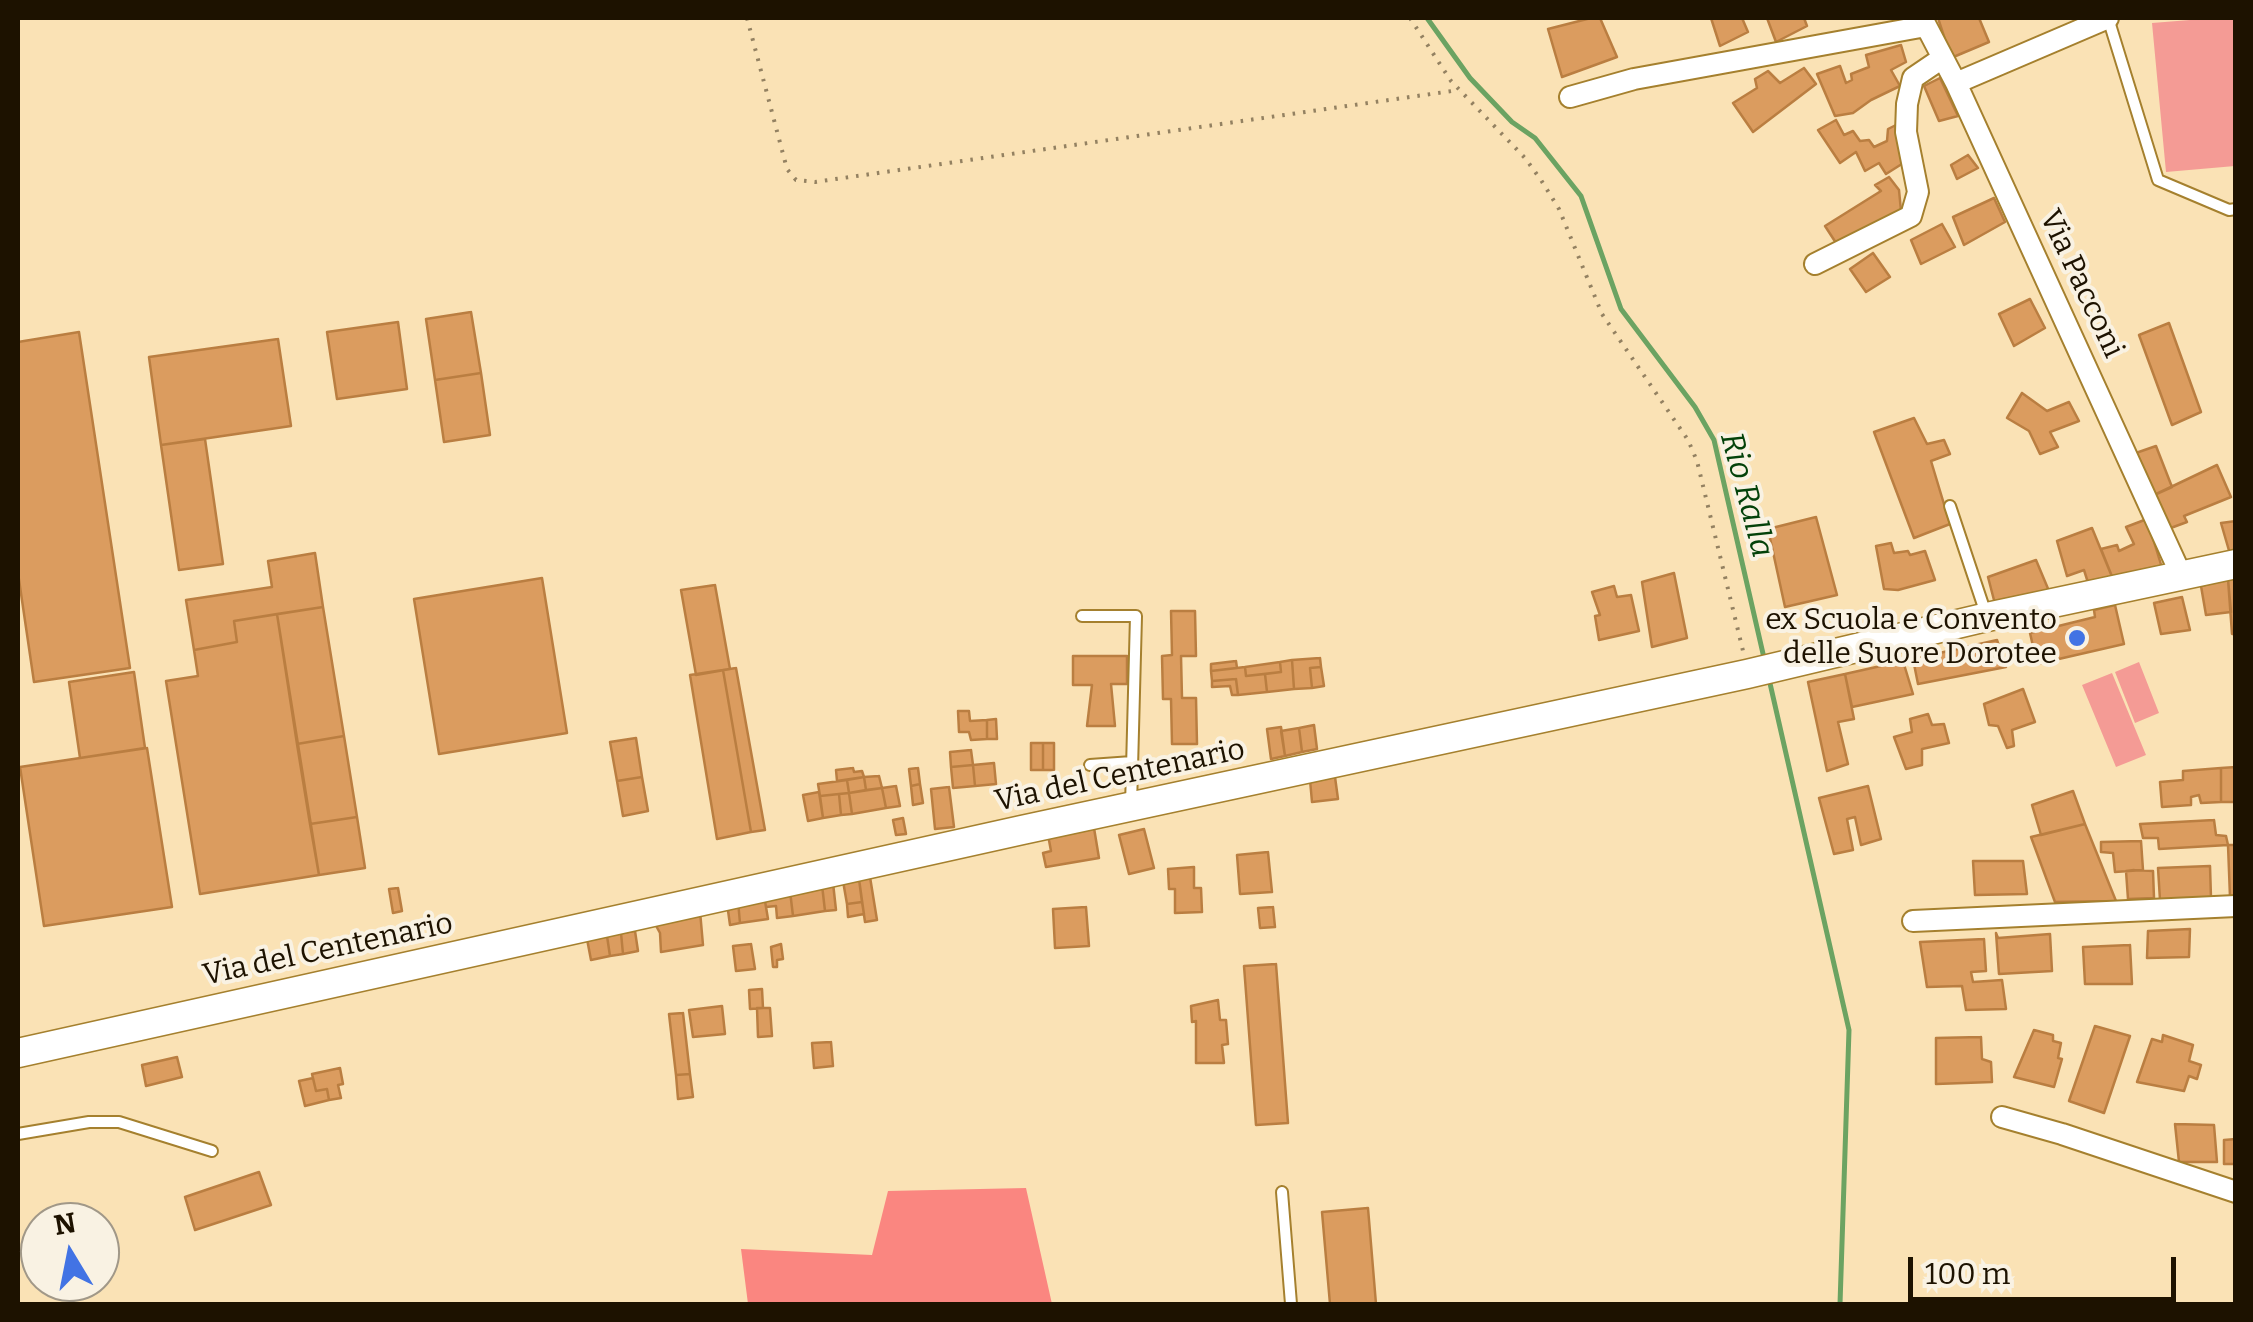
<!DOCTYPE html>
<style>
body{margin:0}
#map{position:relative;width:2253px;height:1322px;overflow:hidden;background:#fae2b5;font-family:Bitter,serif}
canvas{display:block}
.frame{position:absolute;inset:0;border:20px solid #1d1200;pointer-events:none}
.north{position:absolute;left:20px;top:1202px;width:100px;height:100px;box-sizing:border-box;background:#f9f2e3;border:2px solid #a19888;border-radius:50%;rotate:350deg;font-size:28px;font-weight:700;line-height:40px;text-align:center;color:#1d1200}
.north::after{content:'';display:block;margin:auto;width:35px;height:45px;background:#4273e4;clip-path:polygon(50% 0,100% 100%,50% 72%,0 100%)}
.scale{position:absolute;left:1908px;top:1257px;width:268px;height:45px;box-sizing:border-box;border:5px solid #1d1200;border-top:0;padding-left:12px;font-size:30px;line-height:35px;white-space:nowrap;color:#1d1200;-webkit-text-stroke:8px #f9f2e3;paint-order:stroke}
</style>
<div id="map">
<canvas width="2253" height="1322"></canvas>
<div class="frame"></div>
<div class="north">N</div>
<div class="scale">100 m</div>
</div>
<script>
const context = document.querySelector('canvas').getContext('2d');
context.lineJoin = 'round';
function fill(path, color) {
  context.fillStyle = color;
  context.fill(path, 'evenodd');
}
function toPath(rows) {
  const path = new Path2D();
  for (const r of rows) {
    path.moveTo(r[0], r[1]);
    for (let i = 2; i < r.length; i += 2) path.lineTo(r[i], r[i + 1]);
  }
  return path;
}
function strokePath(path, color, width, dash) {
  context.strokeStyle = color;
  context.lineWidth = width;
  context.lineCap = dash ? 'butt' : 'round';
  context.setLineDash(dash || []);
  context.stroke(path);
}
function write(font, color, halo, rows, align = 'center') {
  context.font = font + ' Bitter,serif';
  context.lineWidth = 8;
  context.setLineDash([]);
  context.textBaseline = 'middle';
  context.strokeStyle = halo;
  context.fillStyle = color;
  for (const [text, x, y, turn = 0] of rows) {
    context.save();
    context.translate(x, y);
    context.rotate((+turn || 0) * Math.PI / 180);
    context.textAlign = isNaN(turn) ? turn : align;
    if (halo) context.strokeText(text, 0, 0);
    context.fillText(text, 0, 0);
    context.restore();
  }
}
const green = toPath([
 [2215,18,2235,18,2235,166,2166,172,2152,23],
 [2139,662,2159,713,2135,723,2115,672],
 [2112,673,2146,755,2116,767,2082,685]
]);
const forest = toPath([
 [1026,1188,1052,1304,748,1304,741,1249,872,1255,888,1191]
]);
const stream = toPath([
 [1427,18,1470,78,1512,122,1535,138,1581,196,1621,309,1695,407,1714,440,1764,658],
 [1769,679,1849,1030,1840,1304]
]);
const building = toPath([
 [1591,18,1600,18,1617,57,1562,77,1548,29,1591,18],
 [1711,18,1742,18,1748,32,1720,46,1711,18],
 [1767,18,1804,18,1807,26,1776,42,1767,18],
 [1938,18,1979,18,1989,42,1951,58,1938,18],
 [1901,45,1906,62,1891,70,1900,86,1871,100,1853,113,1835,116,1817,74,1840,66,1846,83,1852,80,1851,74,1869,67,1866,55,1901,45],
 [1804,68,1816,84,1753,132,1733,103,1757,88,1755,79,1768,71,1780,83,1804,68],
 [1940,78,1958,116,1939,121,1924,86,1940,78],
 [1836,120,1844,135,1853,131,1860,141,1869,140,1874,147,1887,141,1888,129,1900,123,1905,162,1886,174,1879,163,1865,171,1856,152,1840,163,1818,130,1836,120],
 [1968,155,1978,168,1957,179,1951,165,1968,155],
 [1889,177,1899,190,1901,211,1838,246,1825,226,1881,191,1875,185,1889,177],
 [1994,198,2005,222,1964,245,1953,217,1994,198],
 [1942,224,1955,247,1921,264,1911,240,1942,224],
 [1873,253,1890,277,1866,292,1850,269,1873,253],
 [2030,299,2045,328,2014,346,1999,314,2030,299],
 [471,312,481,373,435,380,426,319,471,312],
 [398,322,407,389,337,399,327,332,398,322],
 [2169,323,2201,412,2172,425,2139,335,2169,323],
 [79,332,130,668,34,682,18,573,18,342,79,332],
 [278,339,291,426,161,445,149,357,278,339],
 [481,373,490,435,444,442,435,380,481,373],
 [2022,393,2047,411,2069,402,2079,421,2050,432,2058,447,2040,454,2029,431,2007,418,2022,393],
 [1914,418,1927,444,1944,440,1950,454,1931,461,1950,524,1914,538,1874,432,1914,418],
 [205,439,223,564,179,570,161,445,205,439],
 [2156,446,2172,487,2152,496,2133,454,2156,446],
 [2217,465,2231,497,2184,516,2187,522,2168,529,2152,496,2217,465],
 [1816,517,1837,595,1785,607,1768,529,1816,517],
 [2147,519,2163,571,2115,584,2101,549,2117,545,2119,551,2134,544,2126,527,2147,519],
 [2236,521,2236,553,2230,554,2221,523,2236,521],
 [2092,528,2115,584,2090,589,2084,570,2067,576,2057,541,2092,528],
 [1891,543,1894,553,1908,551,1910,555,1925,551,1935,580,1898,590,1884,589,1876,546,1891,543],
 [315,553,323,607,234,621,237,642,194,650,186,600,272,587,268,561,315,553],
 [2036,560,2049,591,1995,604,1988,577,2036,560],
 [1674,573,1687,638,1652,647,1642,582,1674,573],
 [542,578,567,733,439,754,414,599,542,578],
 [2236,578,2236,634,2232,634,2228,579,2236,578],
 [2228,579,2231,612,2206,615,2201,586,2228,579],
 [715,585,730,669,696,675,681,590,715,585],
 [1614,586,1617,597,1631,595,1639,631,1599,640,1595,616,1600,615,1592,592,1614,586],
 [2182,597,2190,630,2161,634,2154,603,2182,597],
 [2115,605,2124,644,2037,664,2030,633,2095,617,2094,610,2115,605],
 [323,607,344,736,297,744,277,614,323,607],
 [1171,611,1195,611,1196,656,1181,656,1182,698,1196,698,1197,744,1172,744,1171,699,1163,699,1162,656,1172,655,1171,611],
 [277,614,319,875,200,894,166,681,198,676,194,650,237,642,234,621,277,614],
 [1997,640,2006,667,1918,684,1913,659,1997,640],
 [1073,656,1127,656,1127,684,1111,684,1115,726,1087,726,1092,685,1073,685,1073,656],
 [1320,658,1321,667,1310,668,1312,688,1294,689,1292,660,1320,658],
 [1292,660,1294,689,1267,692,1265,674,1281,672,1280,662,1292,660],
 [1236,661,1237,668,1211,671,1211,664,1236,661],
 [1903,661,1913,694,1852,707,1845,674,1903,661],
 [1280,662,1281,672,1246,676,1245,667,1280,662],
 [1245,667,1246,676,1265,674,1267,692,1238,695,1236,679,1212,681,1211,671,1245,667],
 [1321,667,1324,686,1312,688,1310,668,1321,667],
 [736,668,765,830,751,832,723,670,736,668],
 [723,670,751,832,717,839,690,675,723,670],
 [134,672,145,748,80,758,69,682,134,672],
 [1845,674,1854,719,1838,722,1848,764,1827,771,1808,682,1845,674],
 [1236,679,1238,695,1232,695,1230,686,1212,687,1212,681,1236,679],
 [2023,689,2035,722,2012,730,2014,746,2007,748,1998,726,1989,725,1984,704,2023,689],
 [958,711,969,711,970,721,987,720,987,739,971,740,969,732,959,732,958,711],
 [1928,714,1932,725,1944,724,1949,743,1922,749,1922,765,1906,769,1894,737,1912,732,1910,719,1928,714],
 [996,719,997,739,987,739,987,720,996,719],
 [1314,725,1317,749,1302,752,1299,728,1314,725],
 [1281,727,1285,756,1271,759,1267,729,1281,727],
 [1299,728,1302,752,1285,756,1281,731,1299,728],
 [344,736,357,817,310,824,297,744,344,736],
 [636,738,642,777,617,781,610,742,636,738],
 [1031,743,1043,743,1043,770,1031,770,1031,743],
 [1043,743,1054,743,1054,770,1043,770,1043,743],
 [147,748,172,907,44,926,20,767,147,748],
 [971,750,973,765,951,767,950,752,971,750],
 [994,763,996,784,975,786,973,765,994,763],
 [973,765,975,786,953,788,951,767,973,765],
 [2236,767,2236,802,2221,802,2221,768,2236,767],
 [853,768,854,772,862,771,864,777,837,781,836,770,853,768],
 [918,768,920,784,911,786,909,769,918,768],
 [2221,768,2221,802,2201,803,2199,795,2191,797,2191,805,2162,807,2160,782,2183,780,2183,771,2221,768],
 [879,776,882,788,866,790,864,777,879,776],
 [642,777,648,811,623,816,617,781,642,777],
 [864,777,866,790,849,793,847,780,864,777],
 [1335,777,1338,799,1312,802,1310,780,1335,777],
 [847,780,849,793,820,796,818,784,847,780],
 [920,784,923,803,913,805,911,786,920,784],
 [896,786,900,806,886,808,882,788,896,786],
 [1868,786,1881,839,1861,845,1855,817,1847,819,1853,850,1834,854,1819,798,1868,786],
 [949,787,954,827,935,829,931,789,949,787],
 [882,788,886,808,852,814,849,793,882,788],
 [2073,791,2085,824,2041,835,2032,805,2073,791],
 [819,792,823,818,808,821,803,795,819,792],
 [849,793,852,814,841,815,839,794,849,793],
 [839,794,841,815,823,818,820,796,839,794],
 [357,817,365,868,319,875,310,824,357,817],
 [903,818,906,834,896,835,893,820,903,818],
 [2214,820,2216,835,2226,836,2228,845,2159,849,2158,838,2143,838,2140,824,2214,820],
 [2085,824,2116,901,2055,902,2031,837,2085,824],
 [1094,828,1099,858,1046,867,1043,853,1051,851,1048,835,1094,828],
 [1144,829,1154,868,1129,874,1119,835,1144,829],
 [2141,841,2143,870,2115,872,2113,853,2101,852,2101,842,2141,841],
 [2228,845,2236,845,2236,896,2230,897,2228,845],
 [1268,852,1272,892,1240,894,1237,855,1268,852],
 [1973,861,2023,861,2027,894,1975,895,1973,861],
 [2210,866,2211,898,2160,900,2158,868,2210,866],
 [1194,867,1194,888,1201,888,1202,912,1175,913,1175,889,1169,889,1168,869,1194,867],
 [2134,870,2153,871,2154,898,2128,899,2126,871,2134,870],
 [870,877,877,920,865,922,859,879,870,877],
 [859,879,862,902,847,904,843,881,859,879],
 [833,883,836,910,825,911,822,885,833,883],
 [822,885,825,911,793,916,790,891,822,885],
 [398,888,402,911,393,913,389,889,398,888],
 [790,891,793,916,777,918,776,906,766,907,764,895,790,891],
 [764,895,768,919,740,923,738,901,764,895],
 [738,901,740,923,730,925,727,903,738,901],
 [862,902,864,914,848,917,847,904,862,902],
 [1086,907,1089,946,1055,948,1053,909,1086,907],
 [1273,907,1275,927,1260,928,1258,908,1273,907],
 [700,911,703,945,661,952,660,933,654,922,700,911],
 [2190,929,2189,957,2147,958,2148,931,2190,929],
 [635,931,638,951,623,954,621,933,635,931],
 [621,933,623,954,610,956,607,936,621,933],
 [1996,933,1998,938,2050,934,2052,971,1999,974,1996,933],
 [607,936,610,956,591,960,587,939,607,936],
 [1984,939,1986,971,1971,972,1973,982,2002,980,2006,1009,1966,1010,1962,986,1927,987,1920,942,1984,939],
 [751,944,755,969,736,971,733,946,751,944],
 [781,944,783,959,777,960,777,967,773,967,771,947,781,944],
 [2130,945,2132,984,2085,984,2083,947,2130,945],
 [1276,964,1288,1123,1256,1125,1244,966,1276,964],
 [762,989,763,1008,750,1009,749,990,762,989],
 [1218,1000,1220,1020,1226,1020,1228,1044,1222,1045,1224,1063,1196,1063,1196,1021,1192,1022,1191,1006,1218,1000],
 [722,1006,725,1034,693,1037,689,1010,722,1006],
 [757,1008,770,1008,772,1036,758,1037,757,1008],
 [683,1013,690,1074,676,1075,669,1014,683,1013],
 [2095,1026,2130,1036,2104,1113,2069,1101,2095,1026],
 [2034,1030,2053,1035,2053,1041,2061,1043,2058,1058,2062,1059,2054,1087,2014,1077,2034,1030],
 [2163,1035,2193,1045,2189,1061,2201,1065,2197,1079,2189,1076,2184,1091,2137,1082,2152,1039,2162,1042,2163,1035],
 [1981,1037,1982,1059,1991,1062,1992,1082,1936,1084,1936,1038,1981,1037],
 [831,1042,833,1066,814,1068,812,1043,831,1042],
 [177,1057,182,1077,146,1086,142,1065,177,1057],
 [340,1068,343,1084,338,1085,341,1098,329,1100,327,1089,316,1091,312,1074,340,1068],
 [690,1074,693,1097,678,1099,676,1075,690,1074],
 [313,1078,316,1091,327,1089,329,1100,305,1106,299,1081,313,1078],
 [2175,1124,2214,1125,2217,1162,2179,1162,2175,1124],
 [2236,1139,2236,1164,2224,1164,2224,1140,2236,1139],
 [259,1172,271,1205,195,1230,185,1197,259,1172],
 [1368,1208,1376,1304,1330,1304,1322,1212,1368,1208]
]);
const path = toPath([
 [747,18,787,169,796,180,815,182,1459,90],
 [1410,18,1451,81,1525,158,1541,180,1559,209,1602,314,1688,440,1697,461,1744,655]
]);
const lane = toPath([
 [2108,18,2158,180,2229,210,2236,209],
 [1950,506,1986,614],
 [1082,616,1136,616,1131,806],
 [1090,765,1132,762],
 [18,1134,89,1122,119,1122,212,1151],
 [1282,1192,1291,1304]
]);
const street = toPath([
 [1922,18,1956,83,2182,577],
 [1956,83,2108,18],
 [1570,97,1634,79,1926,26],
 [1815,264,1911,216,1918,192,1906,132,1907,104,1913,78,1941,59],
 [1913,921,2236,906],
 [2002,1117,2062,1134,2236,1192]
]);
const secondary = toPath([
 [18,1053,1022,830,1747,674,1987,617,2236,564]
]);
const markers = [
 [2077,638,10,"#4273e4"]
];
const streetNames = [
 ["Via Pacconi",2081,284,65],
 ["Via del Centenario",1120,776,-12],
 ["Via del Centenario",328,950,-12]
];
const poiNames = [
 ["ex Scuola e Convento",2057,621],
 ["delle Suore Dorotee",2057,655]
];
const waterNames = [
 ["Rio Ralla",1746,495,75]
];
fill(green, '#f49b95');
fill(forest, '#fa8680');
strokePath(stream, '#6ba362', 5);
fill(building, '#db9c5f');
strokePath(building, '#ba7e41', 2.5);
strokePath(lane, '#a5802e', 14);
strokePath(street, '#a5802e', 24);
strokePath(secondary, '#a5802e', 31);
strokePath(path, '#938161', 4, [2.5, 8]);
strokePath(lane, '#fff', 10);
strokePath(street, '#fff', 20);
strokePath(secondary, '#fff', 28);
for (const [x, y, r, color] of markers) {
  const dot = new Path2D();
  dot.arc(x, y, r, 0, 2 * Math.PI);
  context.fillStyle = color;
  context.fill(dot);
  strokePath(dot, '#f9f2e3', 4);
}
write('30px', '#1d1200', '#f9f2e3', streetNames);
write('30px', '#1d1200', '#f9f2e3', poiNames, 'right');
write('italic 32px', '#03420a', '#f9f2e3', waterNames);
</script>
